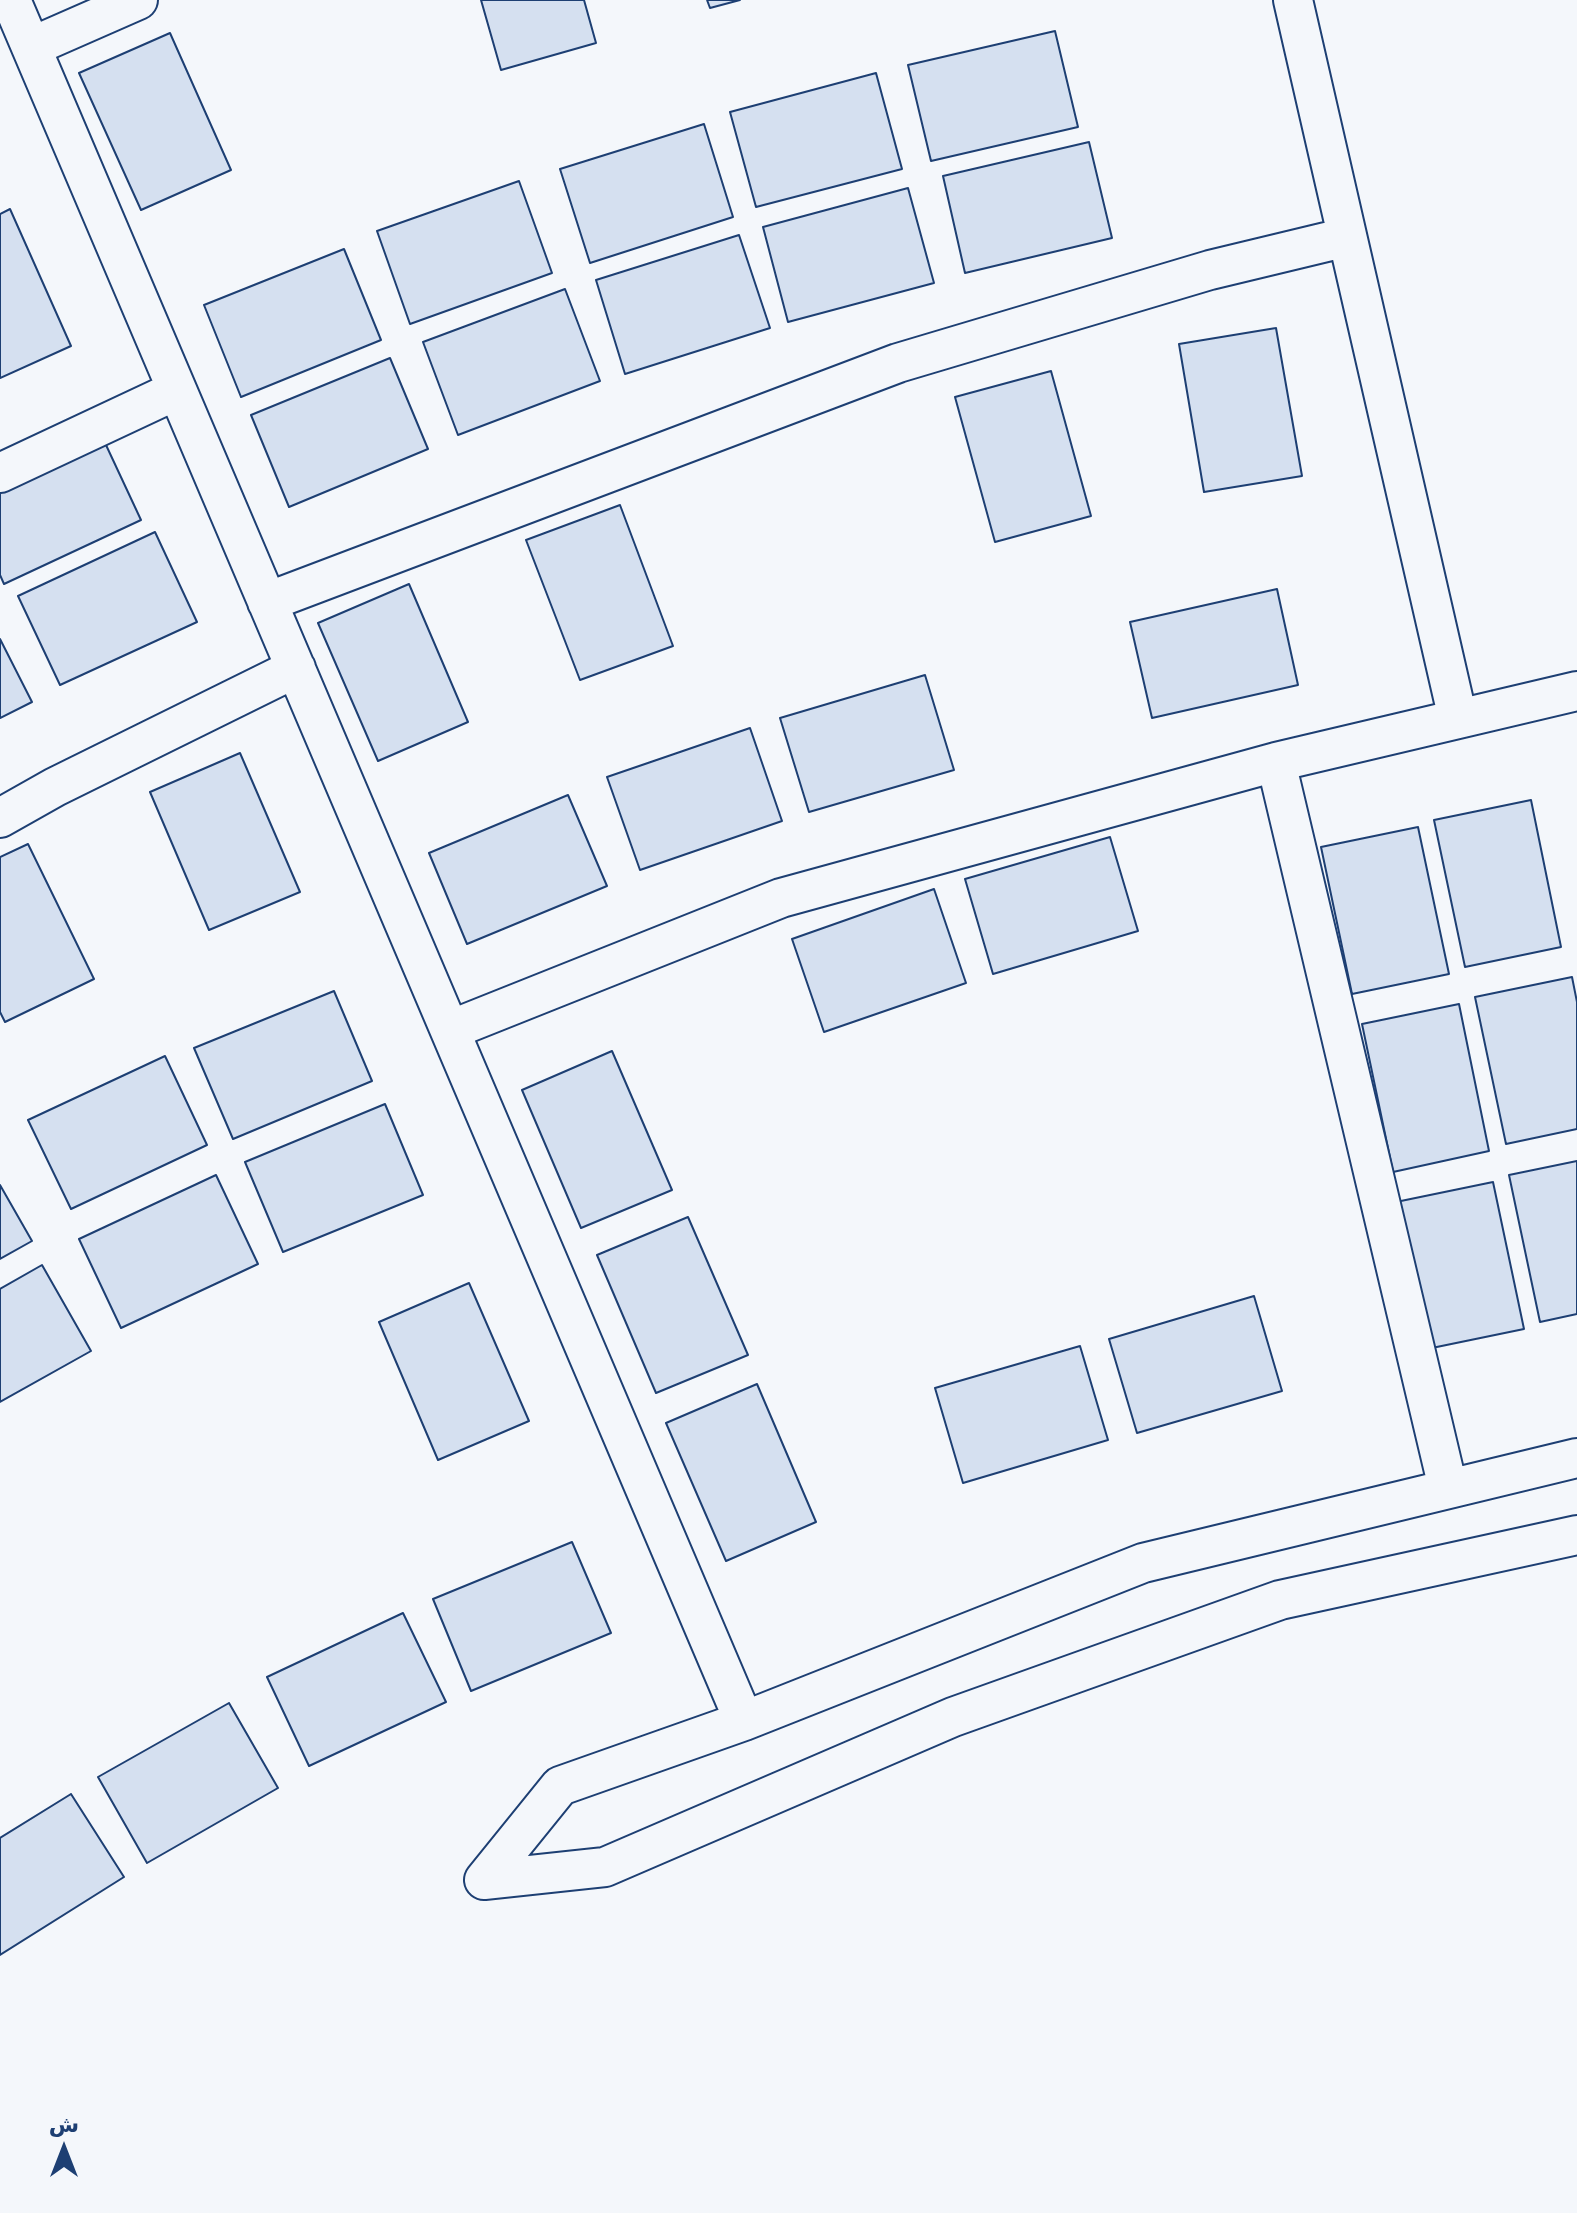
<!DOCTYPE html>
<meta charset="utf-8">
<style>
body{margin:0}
#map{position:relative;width:1577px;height:2213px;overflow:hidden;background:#f4f7fb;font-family:"DejaVu Sans",Cairo,sans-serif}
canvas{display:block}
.north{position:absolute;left:24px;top:2109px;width:80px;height:80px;-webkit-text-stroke:6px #f4f7fb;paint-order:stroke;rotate:0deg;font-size:22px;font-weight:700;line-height:32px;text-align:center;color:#1d3f73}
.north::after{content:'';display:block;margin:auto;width:28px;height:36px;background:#1d3f73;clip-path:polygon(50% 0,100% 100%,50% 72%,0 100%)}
</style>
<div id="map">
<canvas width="1577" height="2213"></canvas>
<div class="north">ش</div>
</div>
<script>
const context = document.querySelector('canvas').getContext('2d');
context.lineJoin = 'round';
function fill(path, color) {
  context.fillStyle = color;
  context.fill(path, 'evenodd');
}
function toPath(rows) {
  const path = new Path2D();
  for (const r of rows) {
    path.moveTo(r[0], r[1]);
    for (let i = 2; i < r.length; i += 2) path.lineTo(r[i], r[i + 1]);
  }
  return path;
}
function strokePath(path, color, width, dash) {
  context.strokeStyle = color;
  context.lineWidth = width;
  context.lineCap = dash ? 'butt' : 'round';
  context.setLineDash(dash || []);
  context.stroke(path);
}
const building = toPath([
 [481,0,584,0,596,43,501,70,481,0],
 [707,0,740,0,710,8,707,0],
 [1055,31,1078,127,931,161,908,65,1055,31],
 [170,33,231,170,141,210,79,73,170,33],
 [876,73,902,169,756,207,730,112,876,73],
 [704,124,733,217,590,263,560,169,704,124],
 [1089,142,1112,238,965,273,943,176,1089,142],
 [519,181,552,273,410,324,377,231,519,181],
 [908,188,934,283,788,322,763,227,908,188],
 [10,209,71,346,0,378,0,214,10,209],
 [739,235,770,328,625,374,596,280,739,235],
 [344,249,381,340,241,397,204,305,344,249],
 [565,289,600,381,458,435,423,342,565,289],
 [1276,328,1302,476,1204,492,1179,344,1276,328],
 [390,358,428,449,289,507,251,415,390,358],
 [1051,371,1091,516,995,542,955,397,1051,371],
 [99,430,141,520,4,584,0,575,0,476,99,430],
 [620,505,673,646,580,680,526,540,620,505],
 [155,532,197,622,60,685,18,596,155,532],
 [409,584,468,722,378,761,318,623,409,584],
 [1277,589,1298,685,1152,718,1130,622,1277,589],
 [0,639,32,702,0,718,0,639],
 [925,675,954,770,809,812,780,718,925,675],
 [750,728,782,821,640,870,607,777,750,728],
 [240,753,300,892,209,930,150,792,240,753],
 [568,795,607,886,467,944,429,853,568,795],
 [1531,800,1561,947,1465,967,1434,820,1531,800],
 [1418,827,1449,974,1352,994,1321,847,1418,827],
 [1110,837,1138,931,993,974,965,879,1110,837],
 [28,844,94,979,5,1022,0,1012,0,857,28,844],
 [934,889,966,983,824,1032,792,939,934,889],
 [1572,977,1577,1002,1577,1129,1506,1144,1475,997,1572,977],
 [334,991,372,1081,233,1139,194,1048,334,991],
 [1459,1004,1489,1151,1393,1172,1362,1024,1459,1004],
 [612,1051,672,1190,581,1228,522,1090,612,1051],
 [165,1056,207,1145,71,1209,28,1120,165,1056],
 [385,1104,423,1195,283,1252,245,1162,385,1104],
 [1577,1161,1577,1314,1540,1322,1509,1175,1577,1161],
 [216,1175,258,1264,121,1328,79,1239,216,1175],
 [1493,1182,1524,1329,1427,1349,1396,1202,1493,1182],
 [0,1185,32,1241,0,1259,0,1185],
 [688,1217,748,1355,656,1393,597,1255,688,1217],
 [42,1265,91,1351,0,1402,0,1289,42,1265],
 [469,1283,529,1421,438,1460,379,1322,469,1283],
 [1254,1296,1282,1391,1137,1433,1109,1339,1254,1296],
 [1080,1346,1108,1440,963,1483,935,1388,1080,1346],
 [757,1384,816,1522,726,1561,666,1423,757,1384],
 [572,1542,611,1633,471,1691,433,1599,572,1542],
 [403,1613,446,1702,309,1766,267,1677,403,1613],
 [229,1703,278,1788,147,1863,98,1777,229,1703],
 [71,1794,124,1877,0,1955,0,1838,71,1794]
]);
const minor = toPath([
 [11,0,744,1721],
 [1293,0,1458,719],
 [31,47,138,0],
 [0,473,177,390],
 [267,602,898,363,1210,270,1347,237],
 [1276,762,1448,1488],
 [0,818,55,787,296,668],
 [450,1030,781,898,1276,762,1577,691],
 [1577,1458,1143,1563,744,1721,560,1786,484,1880,605,1867,953,1717,1280,1600,1577,1535]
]);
fill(building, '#d5e0f0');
strokePath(building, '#1d3f73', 2);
strokePath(minor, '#1d3f73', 42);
strokePath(minor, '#f4f7fb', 38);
</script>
